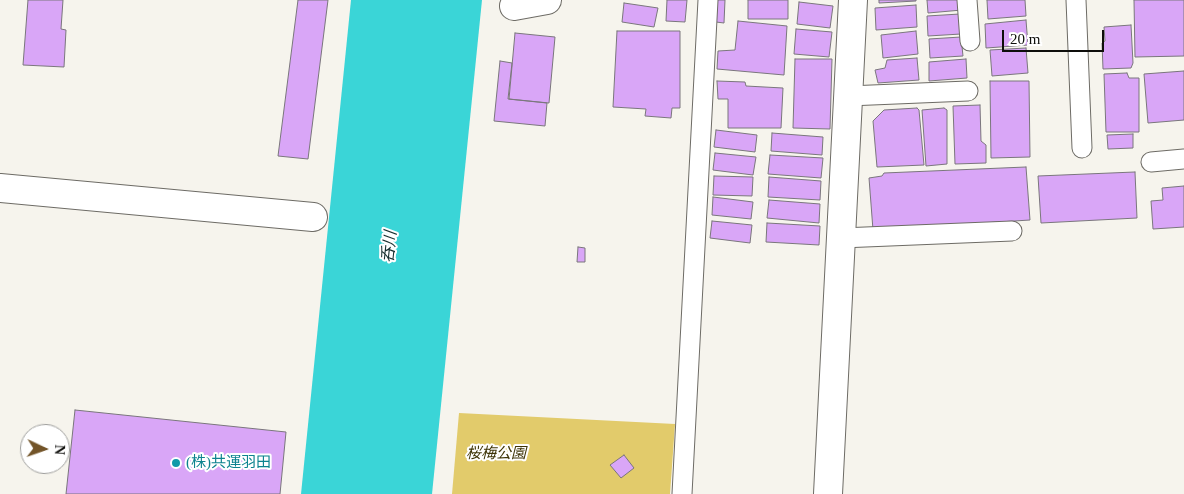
<!DOCTYPE html>
<meta charset="utf-8">
<style>
body{margin:0}
#map{position:relative;width:1184px;height:494px;overflow:hidden;background:#f6f4ed;font-family:"Times New Roman",serif}
canvas{display:block}
.north{position:absolute;left:20px;top:424px;width:50px;height:50px;box-sizing:border-box;background:#fff;border:1px solid #9f9f9d;border-radius:50%;rotate:93deg;font-size:14px;font-weight:700;line-height:20px;text-align:center;color:#0e0e0b}
.north::after{content:'';display:block;margin:auto;width:18px;height:22px;background:#725428;clip-path:polygon(50% 0,100% 100%,50% 72%,0 100%)}
.scale{position:absolute;left:1002px;top:30px;width:102px;height:22px;box-sizing:border-box;border:2px solid #0e0e0b;border-top:0;padding-left:6px;font-size:15px;line-height:18px;white-space:nowrap;color:#0e0e0b;-webkit-text-stroke:4px #fff;paint-order:stroke}
</style>
<div id="map">
<canvas width="1184" height="494"></canvas>
<div class="north">N</div>
<div class="scale">20 m</div>
</div>
<script>
const context = document.querySelector('canvas').getContext('2d');
context.lineJoin = 'round';
function fill(path, color) {
  context.fillStyle = color;
  context.fill(path, 'evenodd');
}
function toPath(rows) {
  const path = new Path2D();
  for (const r of rows) {
    path.moveTo(r[0], r[1]);
    for (let i = 2; i < r.length; i += 2) path.lineTo(r[i], r[i + 1]);
  }
  return path;
}
function strokePath(path, color, width, dash) {
  context.strokeStyle = color;
  context.lineWidth = width;
  context.lineCap = dash ? 'butt' : 'round';
  context.setLineDash(dash || []);
  context.stroke(path);
}
function write(font, color, halo, rows, align = 'center') {
  context.font = font + ' "Times New Roman","Noto Sans JP",serif';
  context.lineWidth = 4;
  context.setLineDash([]);
  context.textBaseline = 'middle';
  context.strokeStyle = halo;
  context.fillStyle = color;
  for (const [text, x, y, turn = 0] of rows) {
    context.save();
    context.translate(x, y);
    context.rotate((+turn || 0) * Math.PI / 180);
    context.textAlign = isNaN(turn) ? turn : align;
    if (halo) context.strokeText(text, 0, 0);
    context.fillText(text, 0, 0);
    context.restore();
  }
}
const green = toPath([
 [459,413,675,424,670,494,452,494]
]);
const water = toPath([
 [351,0,482,0,432,494,301,494]
]);
const building = toPath([
 [28,0,63,0,61,29,66,30,64,67,23,65,28,0],
 [298,0,328,0,308,159,278,156,298,0],
 [667,0,687,0,685,22,666,21,667,0],
 [717,0,725,0,724,23,716,22,717,0],
 [748,0,788,0,788,19,748,19,748,0],
 [879,0,916,0,916,1,879,3,879,0],
 [927,0,961,0,962,10,928,13,927,0],
 [987,0,1025,0,1026,16,988,19,987,0],
 [1134,0,1184,0,1184,56,1135,57,1134,0],
 [799,2,833,6,830,28,797,24,799,2],
 [624,3,658,8,654,27,622,22,624,3],
 [916,5,917,27,876,30,875,8,916,5],
 [960,14,961,34,928,36,927,16,960,14],
 [1026,20,1028,45,986,48,985,24,1026,20],
 [738,21,787,26,784,75,717,69,718,51,735,50,738,21],
 [1131,25,1133,63,1131,68,1103,69,1102,43,1105,41,1104,27,1131,25],
 [796,29,832,32,829,57,794,54,796,29],
 [617,31,680,31,680,108,672,108,671,118,645,116,646,109,613,107,617,31],
 [916,31,918,54,883,58,881,35,916,31],
 [515,33,555,37,549,103,509,99,515,33],
 [961,37,963,56,930,58,929,39,961,37],
 [1026,48,1028,73,992,76,990,50,1026,48],
 [917,58,919,80,878,83,875,70,885,68,887,60,917,58],
 [795,59,832,59,830,129,793,128,795,59],
 [966,59,967,78,929,81,929,62,966,59],
 [500,61,512,63,508,99,547,103,545,126,494,121,500,61],
 [1184,71,1184,120,1148,123,1144,74,1184,71],
 [1127,73,1129,78,1139,78,1139,132,1106,132,1104,74,1127,73],
 [717,81,745,82,746,86,783,88,781,128,728,128,728,99,718,99,717,81],
 [990,81,1029,81,1030,157,991,158,990,81],
 [980,105,981,141,986,145,986,163,955,164,953,106,980,105],
 [917,108,919,110,924,165,877,167,873,121,884,110,917,108],
 [944,108,947,110,947,164,926,166,922,110,944,108],
 [716,130,757,135,755,152,714,147,716,130],
 [772,133,823,137,822,155,771,151,772,133],
 [1133,134,1133,148,1108,149,1107,135,1133,134],
 [715,153,756,157,753,175,713,170,715,153],
 [770,155,823,158,821,178,768,174,770,155],
 [1026,167,1030,220,873,230,869,178,882,176,884,173,1026,167],
 [1135,172,1137,218,1041,223,1038,176,1135,172],
 [714,176,753,177,752,196,713,195,714,176],
 [769,177,821,181,820,200,768,197,769,177],
 [1184,186,1184,227,1153,229,1151,201,1163,200,1162,188,1184,186],
 [713,197,753,202,751,219,712,215,713,197],
 [769,200,820,204,819,223,767,218,769,200],
 [712,221,752,225,750,243,710,238,712,221],
 [767,223,820,226,819,245,766,242,767,223],
 [578,247,585,248,585,262,577,262,578,247],
 [75,410,286,432,280,494,66,494,75,410],
 [624,455,634,468,621,478,610,465,624,455]
]);
const service = toPath([
 [967,0,970,41],
 [1076,0,1082,148],
 [848,96,968,91],
 [1151,162,1184,159],
 [841,238,1012,231],
 [682,494,708,0]
]);
const minor = toPath([
 [514,6,547,0],
 [0,188,313,217],
 [828,494,853,0]
]);
const markers = [
 [176,463,5,"#0f9aa8"]
];
const parkNames = [
 ["桜梅公園",496,454]
];
const cultureNames = [
 ["(株)共運羽田",186,463]
];
const waterNames = [
 ["呑川",390,247,-84]
];
fill(green, '#e2cb6b');
fill(water, '#3ad5d7');
fill(building, '#d9a6f7');
strokePath(building, '#7a767c', 1);
strokePath(service, '#6d6b65', 21);
strokePath(minor, '#6d6b65', 30);
strokePath(service, '#fff', 19);
strokePath(minor, '#fff', 28);
for (const [x, y, r, color] of markers) {
  const dot = new Path2D();
  dot.arc(x, y, r, 0, 2 * Math.PI);
  context.fillStyle = color;
  context.fill(dot);
  strokePath(dot, '#fff', 2);
}
write('italic 15px', '#3e3407', '#fff', parkNames);
write('15px', '#0d838f', '#fff', cultureNames, 'left');
write('italic 16px', '#162f2f', '#fff', waterNames);
</script>
